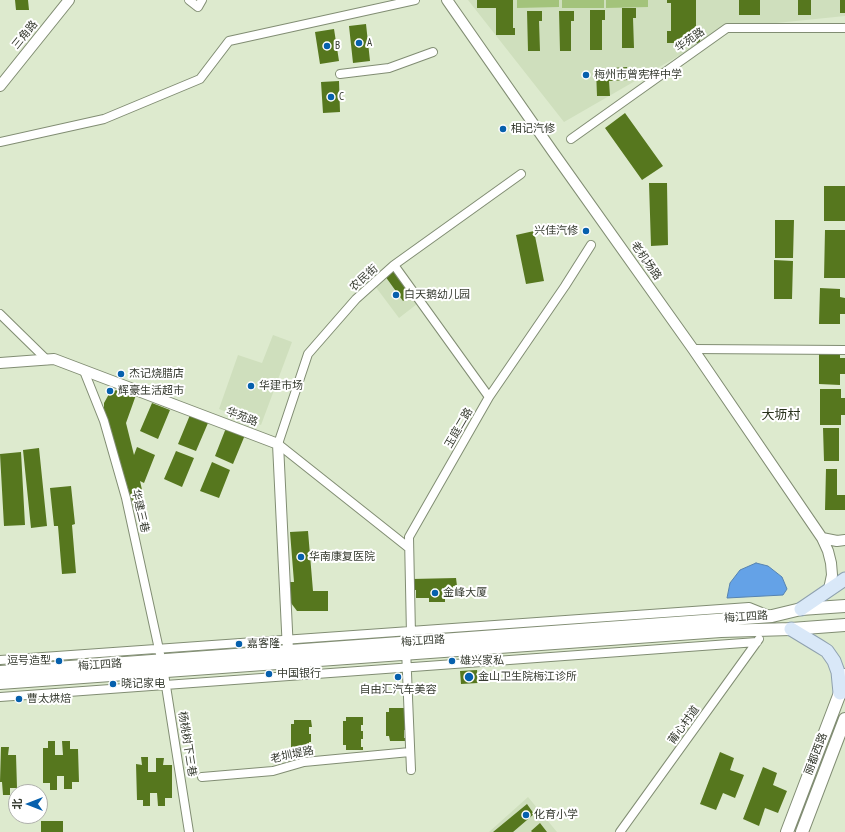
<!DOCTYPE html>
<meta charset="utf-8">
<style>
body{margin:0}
#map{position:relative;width:845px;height:832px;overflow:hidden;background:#ddeace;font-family:"PT Sans Narrow","Noto Sans SC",sans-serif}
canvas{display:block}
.north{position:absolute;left:8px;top:784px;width:40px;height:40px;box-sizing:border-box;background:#fff;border:1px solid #afb1ac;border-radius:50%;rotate:270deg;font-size:11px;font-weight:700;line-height:16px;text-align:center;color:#363b30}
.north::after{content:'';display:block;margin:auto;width:14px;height:18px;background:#0660ad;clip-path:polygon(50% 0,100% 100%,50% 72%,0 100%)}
</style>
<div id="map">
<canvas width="845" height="832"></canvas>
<div class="north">北</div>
</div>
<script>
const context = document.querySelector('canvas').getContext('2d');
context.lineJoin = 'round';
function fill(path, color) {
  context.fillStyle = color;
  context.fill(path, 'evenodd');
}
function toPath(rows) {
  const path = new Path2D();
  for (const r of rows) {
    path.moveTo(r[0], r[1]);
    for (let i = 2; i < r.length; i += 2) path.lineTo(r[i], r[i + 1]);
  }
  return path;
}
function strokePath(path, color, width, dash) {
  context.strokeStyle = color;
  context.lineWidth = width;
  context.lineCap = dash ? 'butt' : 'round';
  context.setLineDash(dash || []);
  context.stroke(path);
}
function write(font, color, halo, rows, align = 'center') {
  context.font = font + ' "PT Sans Narrow","Noto Sans SC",sans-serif';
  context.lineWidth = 4;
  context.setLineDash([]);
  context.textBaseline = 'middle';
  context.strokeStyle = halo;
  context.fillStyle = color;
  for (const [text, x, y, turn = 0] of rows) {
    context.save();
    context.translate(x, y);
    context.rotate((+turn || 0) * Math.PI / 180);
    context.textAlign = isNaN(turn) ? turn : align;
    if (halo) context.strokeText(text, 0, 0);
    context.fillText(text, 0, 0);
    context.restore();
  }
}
const built = toPath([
 [468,0,845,0,845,16,727,28,564,122],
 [394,272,417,304,399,318,375,286],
 [273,335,292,342,261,425,219,409,238,355,262,363],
 [528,797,557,832,489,832]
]);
const green = toPath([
 [517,0,559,0,559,7,517,8],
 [562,0,604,0,604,8,562,8],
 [606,0,648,0,648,7,606,8]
]);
const water = toPath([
 [756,563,768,566,782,577,787,589,783,595,727,598,730,583,740,570,756,563]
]);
const building = toPath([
 [15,0,28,0,29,10,16,10],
 [477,0,513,0,513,28,515,28,515,35,496,35,496,8,477,8],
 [667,0,696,0,696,32,700,32,700,43,667,43,667,31,671,31,671,3,667,3],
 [739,0,760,0,760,15,739,15],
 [798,0,811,0,811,15,798,15],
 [840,0,845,0,845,13,840,13],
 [622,8,636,8,636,18,633,18,634,48,622,48],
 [590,10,605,10,605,20,602,20,602,50,590,50],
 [527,11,542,11,542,21,539,21,540,51,528,51],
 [559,11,574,11,574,21,571,21,571,51,560,51],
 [366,24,370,61,353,63,349,26],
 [334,29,339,61,320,64,315,32],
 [627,67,628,80,609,81,610,96,597,96,596,69],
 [339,81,340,112,323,113,321,82],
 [625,113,663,166,642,180,605,128],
 [649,183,667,183,668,245,651,246],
 [824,186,845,186,845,221,824,221],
 [775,220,794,220,793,258,775,258],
 [825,230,845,230,845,278,824,278],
 [534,231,544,281,526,284,516,235],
 [774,260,793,261,792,299,774,299],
 [394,270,412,294,403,301,385,276],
 [820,288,840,289,840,297,845,298,845,314,840,314,840,324,819,324],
 [819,349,840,349,840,358,845,358,845,374,840,374,840,385,819,384],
 [118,389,136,395,126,423,134,455,137,447,155,455,144,483,140,481,145,503,134,508,104,412,104,403,109,394],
 [820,389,841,389,841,398,845,398,845,415,841,415,841,425,820,425],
 [152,403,170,410,158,439,140,431],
 [190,415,208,423,196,451,178,444],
 [226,428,245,435,233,464,215,456],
 [823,428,839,428,839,461,824,461],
 [39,448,47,526,31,528,23,450],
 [176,451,194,458,182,487,164,479],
 [21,452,25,525,4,526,0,454],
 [212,462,230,470,219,498,200,491],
 [826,469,837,469,837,495,845,495,845,510,825,510],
 [71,486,75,524,72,525,76,573,62,574,58,526,54,526,50,488],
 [308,531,313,591,328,591,328,611,297,611,291,603,289,582,294,582,290,532],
 [456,578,457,586,453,586,453,596,445,596,445,602,429,602,429,598,416,598,416,590,412,590,412,579],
 [477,670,478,683,461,684,460,671],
 [389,708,406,708,406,716,404,716,404,722,406,722,406,730,404,730,404,738,406,738,406,741,390,741,389,736,386,736,386,712,389,712],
 [346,717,363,717,363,725,361,725,361,731,363,731,363,739,361,739,361,747,363,747,363,750,346,750,346,745,343,745,343,721,346,721],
 [294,720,311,720,312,727,309,727,309,734,311,734,311,742,309,742,309,750,311,750,311,753,295,753,295,748,291,748,291,724,294,724],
 [48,741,55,741,55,755,63,755,62,741,70,741,70,749,78,749,79,782,72,782,72,789,64,789,64,776,57,776,57,790,50,790,50,783,43,783,43,748,48,748],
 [1,747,9,747,8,755,16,755,17,788,10,788,10,795,3,795,2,782,0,782],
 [720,752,734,758,730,770,744,775,735,798,723,793,716,810,700,804],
 [141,757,148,757,148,772,156,772,156,758,164,758,163,765,172,765,172,798,165,798,165,806,158,806,157,793,150,793,150,806,143,806,143,800,137,800,136,764,142,765],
 [763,767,777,773,773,785,787,791,778,813,765,808,759,826,743,819],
 [527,804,534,814,513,832,493,832],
 [41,821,63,821,63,832,41,832],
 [540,823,547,832,532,832,531,831]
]);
const minor = toPath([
 [189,0,198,7,202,0],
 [340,74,389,68,433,52],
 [571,139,727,28,845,28],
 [0,142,104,119,200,79,229,41,415,0],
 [394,265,489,397],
 [0,314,47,360],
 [693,349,845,350],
 [84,371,104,421,126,498,160,654],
 [409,548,278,444,308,354,356,299,394,265,521,174],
 [411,635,409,537,489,397,565,286,591,245],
 [406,649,411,770],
 [0,660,749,607,769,615],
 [163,667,189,832],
 [0,697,757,642],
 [202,777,273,771,304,762,410,752],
 [620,832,759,639]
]);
const tertiary = toPath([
 [447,0,553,152,693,349,822,538,828,551,831,563,832,575,829,589],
 [0,86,69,0],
 [0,363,54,359,278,444,288,651],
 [822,538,837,541,845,540]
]);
const secondary = toPath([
 [0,672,772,616,801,609,845,606],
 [0,683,721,631,791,629,845,625],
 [787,832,840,693,845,675],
 [802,832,845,719]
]);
const primary = toPath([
 [801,609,845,579],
 [791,629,819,646,827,651,834,661,838,672,840,693]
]);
const markers = [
 [359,43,4,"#0660ad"],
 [327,46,4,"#0660ad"],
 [586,75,4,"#0660ad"],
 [331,97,4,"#0660ad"],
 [503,129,4,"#0660ad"],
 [586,231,4,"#0660ad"],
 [396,295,4,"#0660ad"],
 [121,374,4,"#0660ad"],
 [251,386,4,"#0660ad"],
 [110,391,4,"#0660ad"],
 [301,557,4,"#0660ad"],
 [435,593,4,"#0660ad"],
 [239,644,4,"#0660ad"],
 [59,661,4,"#0660ad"],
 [452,661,4,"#0660ad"],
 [269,674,4,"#0660ad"],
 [398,677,4,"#0660ad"],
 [469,677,5,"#0660ad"],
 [113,684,4,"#0660ad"],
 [19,699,4,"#0660ad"],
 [526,815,4,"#0660ad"]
];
const streetNames = [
 ["三角路",25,35,-51],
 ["华苑路",690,40,-35],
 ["老机场路",646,261,55],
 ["农民街",364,278,-42],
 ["华苑路",242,417,21],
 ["玉庭二路",459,428,-60],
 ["华建三巷",140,511,77],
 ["梅江四路",746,617,-4],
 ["梅江四路",423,641,-4],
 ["梅江四路",100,665,-4],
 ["莆心村道",684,725,-54],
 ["杨桃树下三巷",187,744,81],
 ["丽都西路",816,754,-69],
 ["老圳堤路",292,755,-12]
];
const poiNames = [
 ["A",367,43],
 ["B",335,46],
 ["梅州市曾宪梓中学",594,75],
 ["C",339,97],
 ["相记汽修",511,129],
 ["兴佳汽修",578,231,"right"],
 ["白天鹅幼儿园",404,295],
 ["杰记烧腊店",129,374],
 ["华建市场",259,386],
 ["辉豪生活超市",118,391],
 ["华南康复医院",309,557],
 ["金峰大厦",443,593],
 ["嘉客隆",247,644],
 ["逗号造型",51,661,"right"],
 ["雄兴家私",460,661],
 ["中国银行",277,674],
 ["金山卫生院梅江诊所",478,677],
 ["晓记家电",121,684],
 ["自由汇汽车美容",398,690,"center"],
 ["曹太烘焙",27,699],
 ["化育小学",534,815]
];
const quarterNames = [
 ["大坜村",781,415]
];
fill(built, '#cfdfbd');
fill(green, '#a3c37b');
fill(water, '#64a2e7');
strokePath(water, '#5683b0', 1);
fill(building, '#56771e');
strokePath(minor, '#818d73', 10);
strokePath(tertiary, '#818d73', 12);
strokePath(secondary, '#818d73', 14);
strokePath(primary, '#8fa1af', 15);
strokePath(minor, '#fff', 8);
strokePath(tertiary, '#fff', 10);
strokePath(secondary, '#fff', 12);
strokePath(primary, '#d9e8f8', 13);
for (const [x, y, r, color] of markers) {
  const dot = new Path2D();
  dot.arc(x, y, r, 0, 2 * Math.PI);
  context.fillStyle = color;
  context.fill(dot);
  strokePath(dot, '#fff', 1.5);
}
write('11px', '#363b30', '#fff', streetNames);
write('11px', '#363b30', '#fff', poiNames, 'left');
write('13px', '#27311b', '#fff', quarterNames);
</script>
